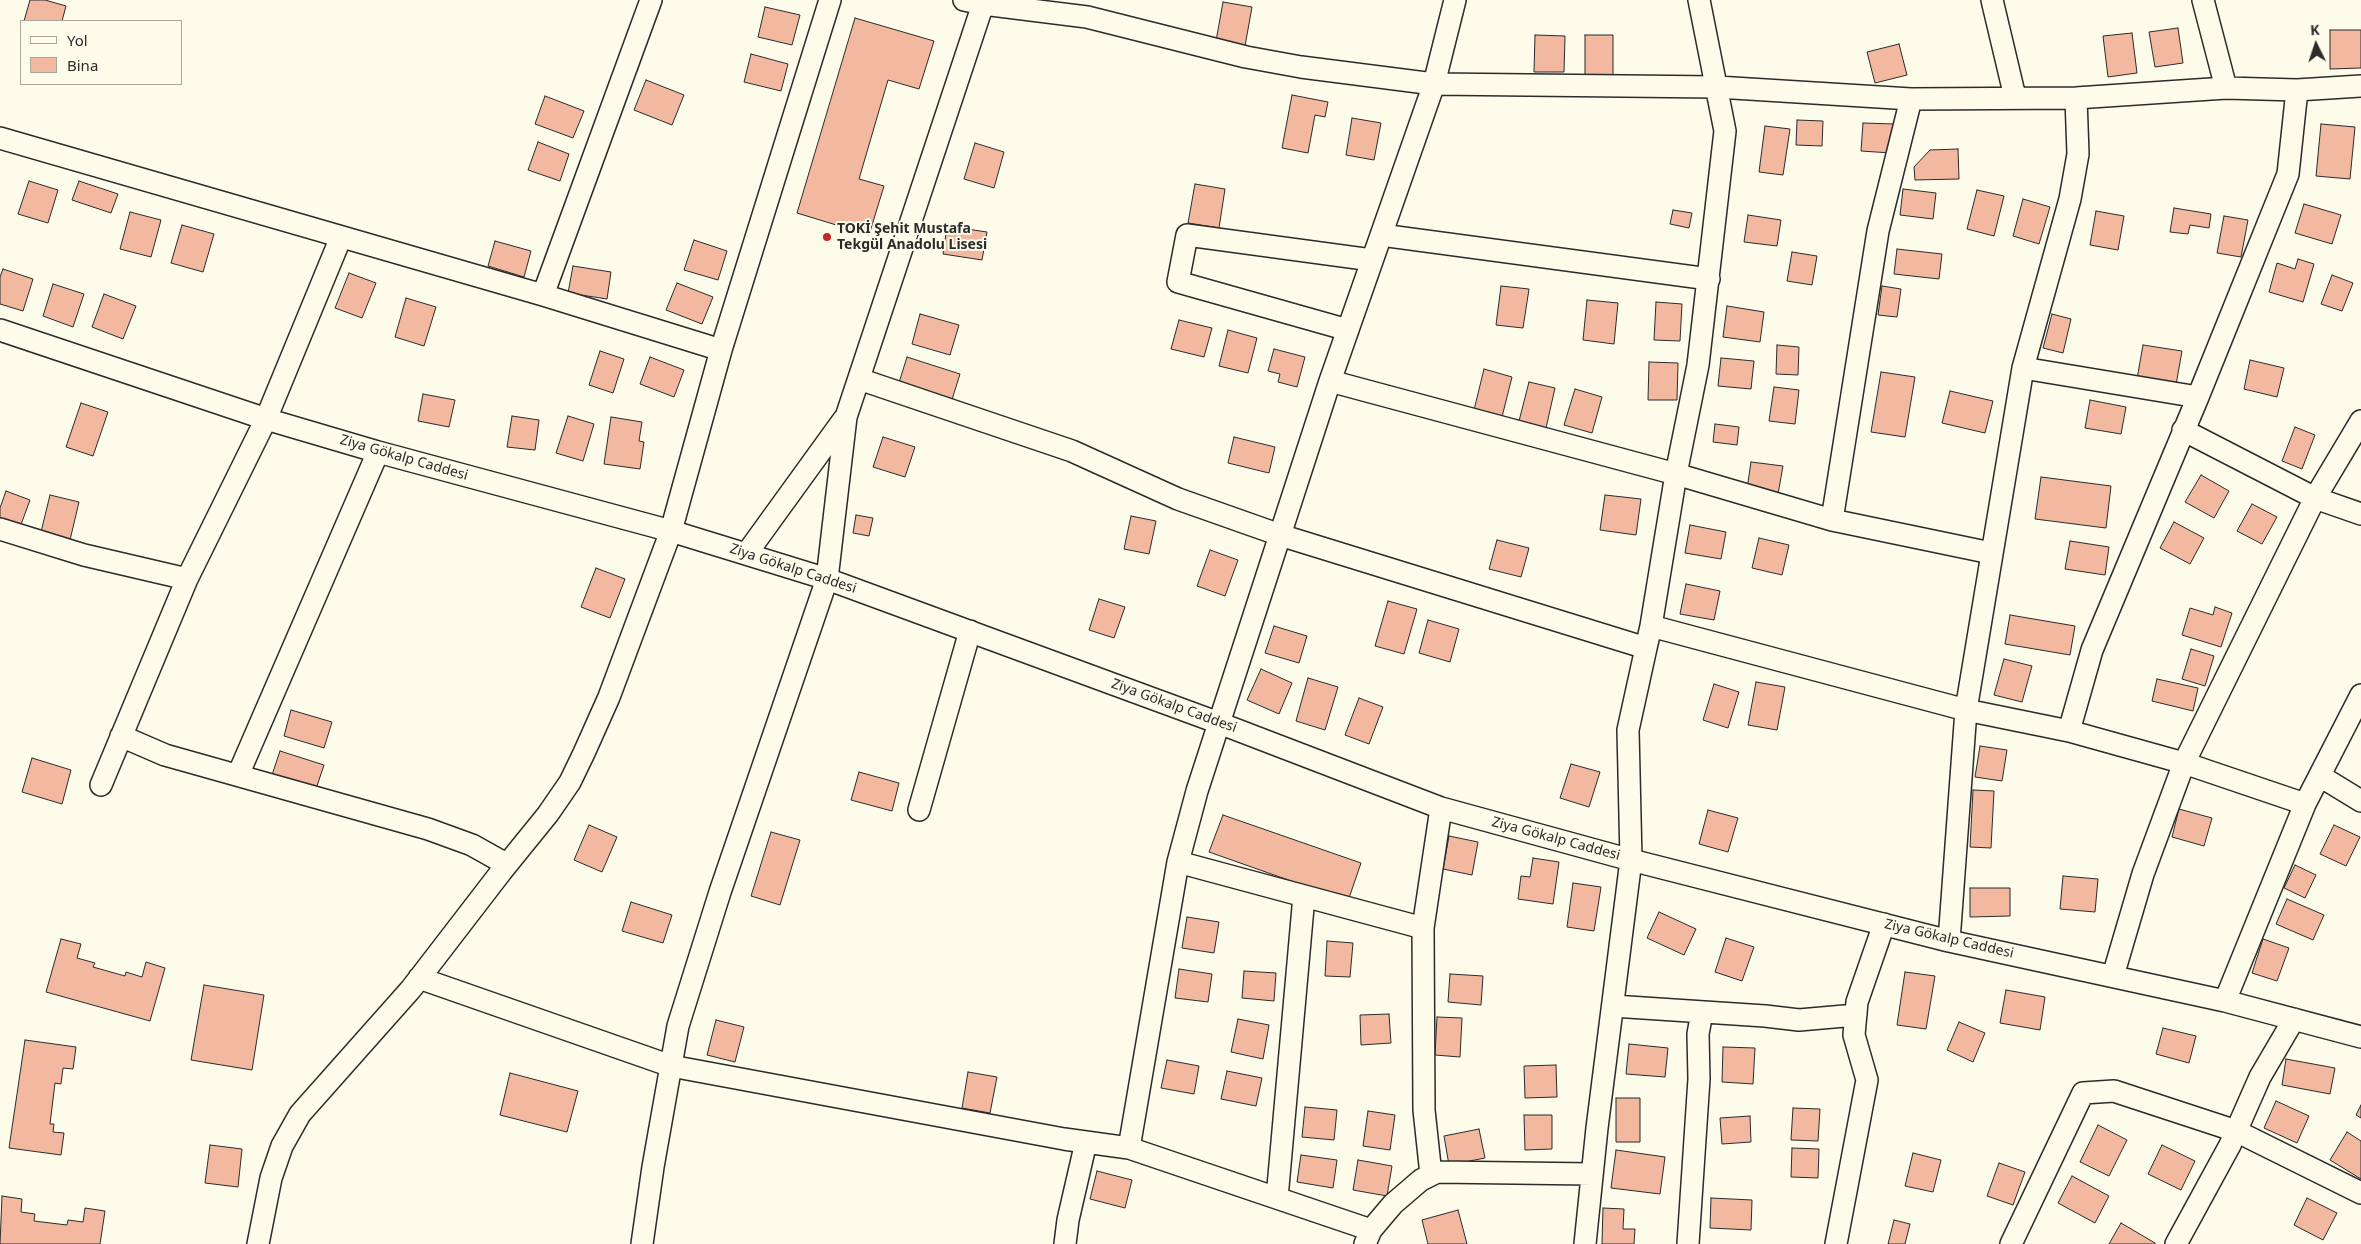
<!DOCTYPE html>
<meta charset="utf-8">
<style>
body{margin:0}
#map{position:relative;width:2361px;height:1244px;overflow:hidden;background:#fdfbea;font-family:"Noto Sans",sans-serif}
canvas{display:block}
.legend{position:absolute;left:20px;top:20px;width:162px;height:65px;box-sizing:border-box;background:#fdfbea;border:1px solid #a9a89e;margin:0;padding:6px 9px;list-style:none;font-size:15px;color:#2b2b2b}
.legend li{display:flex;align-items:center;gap:10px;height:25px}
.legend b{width:25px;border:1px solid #a9a89e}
.north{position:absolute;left:2291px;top:20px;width:50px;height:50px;-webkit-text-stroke:4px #fdfbea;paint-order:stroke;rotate:356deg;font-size:14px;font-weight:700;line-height:20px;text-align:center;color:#2b2b2b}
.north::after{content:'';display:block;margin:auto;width:18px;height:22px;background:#2b2b2b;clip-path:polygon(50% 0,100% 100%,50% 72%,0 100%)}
</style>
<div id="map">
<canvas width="2361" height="1244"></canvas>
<ul class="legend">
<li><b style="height:6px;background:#fdfbea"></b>Yol</li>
<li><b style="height:14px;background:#f2b8a0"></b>Bina</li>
</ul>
<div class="north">K</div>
</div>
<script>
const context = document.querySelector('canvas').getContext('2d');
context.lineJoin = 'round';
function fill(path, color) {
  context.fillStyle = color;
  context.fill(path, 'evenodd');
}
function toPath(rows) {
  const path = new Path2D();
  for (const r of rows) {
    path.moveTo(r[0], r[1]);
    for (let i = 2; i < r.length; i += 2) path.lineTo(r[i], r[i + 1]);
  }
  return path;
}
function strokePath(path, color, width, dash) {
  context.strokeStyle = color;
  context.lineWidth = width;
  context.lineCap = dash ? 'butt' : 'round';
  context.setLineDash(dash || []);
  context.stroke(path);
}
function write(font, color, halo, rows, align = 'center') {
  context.font = font + ' "Noto Sans",sans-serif';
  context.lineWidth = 4;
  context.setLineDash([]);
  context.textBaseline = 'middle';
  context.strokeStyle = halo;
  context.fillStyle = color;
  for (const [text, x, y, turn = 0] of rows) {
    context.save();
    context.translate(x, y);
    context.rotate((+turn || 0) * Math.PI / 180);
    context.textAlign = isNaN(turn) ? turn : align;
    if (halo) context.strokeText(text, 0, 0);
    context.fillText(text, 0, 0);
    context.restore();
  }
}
const building = toPath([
 [30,0,45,0,66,6,62,21,24,21,30,0],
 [1223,2,1252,7,1245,46,1216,41,1223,2],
 [765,7,800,15,792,45,758,37,765,7],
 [855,18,934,41,919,89,888,80,859,179,884,186,869,235,797,213,855,18],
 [2178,28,2183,63,2155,67,2149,32,2178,28],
 [2330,30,2361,30,2361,68,2330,69,2330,30],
 [2132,33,2137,73,2108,77,2103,36,2132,33],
 [1535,35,1565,36,1564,72,1534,72,1535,35],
 [1585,35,1613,35,1613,76,1585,76,1585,35],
 [1899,44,1907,75,1875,83,1867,52,1899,44],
 [751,54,788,64,781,91,744,82,751,54],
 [646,80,684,95,672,125,634,110,646,80],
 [1292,95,1328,102,1325,117,1315,115,1308,153,1282,148,1292,95],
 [545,96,584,111,573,138,535,124,545,96],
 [1352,118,1381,123,1374,160,1346,155,1352,118],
 [1797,120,1823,121,1822,146,1796,145,1797,120],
 [1863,123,1894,124,1891,153,1861,151,1863,123],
 [2321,124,2355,127,2350,179,2316,176,2321,124],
 [1765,126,1790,129,1783,175,1759,172,1765,126],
 [538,142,569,154,560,181,528,170,538,142],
 [975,143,1004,152,994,188,964,179,975,143],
 [1958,149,1959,179,1915,180,1914,167,1930,150,1958,149],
 [29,181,58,190,48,223,18,214,29,181],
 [79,181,118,194,111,213,72,200,79,181],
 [1195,184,1225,189,1219,228,1188,223,1195,184],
 [1903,189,1936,193,1933,219,1900,215,1903,189],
 [1977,190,2004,196,1994,236,1967,229,1977,190],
 [2023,199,2050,207,2039,244,2013,236,2023,199],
 [2304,204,2341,215,2332,244,2295,233,2304,204],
 [2174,208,2211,214,2209,228,2190,225,2188,234,2170,232,2174,208],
 [1673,210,1692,213,1689,228,1670,224,1673,210],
 [2096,211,2124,216,2118,250,2090,245,2096,211],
 [130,212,161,220,151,257,120,249,130,212],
 [1748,215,1781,220,1777,246,1744,242,1748,215],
 [2224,216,2248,220,2241,257,2217,253,2224,216],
 [182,225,214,234,203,272,171,263,182,225],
 [947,226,987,232,982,260,943,254,947,226],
 [694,240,727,251,718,280,684,270,694,240],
 [495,241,531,251,524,277,488,266,495,241],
 [1897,249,1942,254,1939,279,1894,274,1897,249],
 [1792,252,1817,256,1812,285,1787,281,1792,252],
 [2298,259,2314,264,2303,302,2269,292,2277,263,2295,269,2298,259],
 [573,266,611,272,607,299,568,293,573,266],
 [3,269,33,279,23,311,0,304,0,277,3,269],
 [349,273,376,283,362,318,335,308,349,273],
 [2332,275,2353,283,2342,311,2321,304,2332,275],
 [677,283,713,297,702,324,666,310,677,283],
 [53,284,84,294,73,327,43,316,53,284],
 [1501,286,1529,289,1523,328,1496,325,1501,286],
 [1882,286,1901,289,1897,317,1878,315,1882,286],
 [104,294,136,306,123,339,92,327,104,294],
 [406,298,436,307,424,346,395,337,406,298],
 [1587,300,1618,303,1614,344,1583,340,1587,300],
 [1656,302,1682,304,1680,341,1654,340,1656,302],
 [1727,306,1764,312,1760,342,1723,337,1727,306],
 [920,314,959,325,950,355,912,344,920,314],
 [2052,314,2071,319,2063,353,2043,348,2052,314],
 [1179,320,1212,328,1204,357,1171,349,1179,320],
 [1228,330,1257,338,1248,373,1219,366,1228,330],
 [1777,345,1799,347,1798,375,1776,374,1777,345],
 [2143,345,2182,351,2176,385,2137,379,2143,345],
 [1274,349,1305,357,1297,387,1278,382,1280,374,1268,371,1274,349],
 [600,351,624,359,613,393,589,385,600,351],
 [650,357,684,370,674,397,640,384,650,357],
 [907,357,960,374,950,406,897,389,907,357],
 [1721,358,1754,361,1751,389,1718,386,1721,358],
 [2250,360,2284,368,2277,397,2244,389,2250,360],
 [1649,362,1678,363,1677,400,1648,400,1649,362],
 [1484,369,1512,377,1502,417,1474,410,1484,369],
 [1881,372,1915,377,1905,437,1871,432,1881,372],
 [1529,382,1555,388,1546,428,1519,421,1529,382],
 [1774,387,1799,390,1795,424,1769,421,1774,387],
 [1575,389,1602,397,1592,433,1564,425,1575,389],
 [1950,391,1993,401,1985,433,1942,423,1950,391],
 [423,394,455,400,449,427,418,421,423,394],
 [2090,400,2126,407,2121,434,2085,428,2090,400],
 [81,403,108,412,93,456,66,447,81,403],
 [512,416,539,420,535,450,507,447,512,416],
 [568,416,594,424,583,461,556,453,568,416],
 [611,417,642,422,639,441,644,442,640,469,604,464,611,417],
 [1715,424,1739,427,1737,445,1713,442,1715,424],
 [2295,427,2315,435,2302,469,2282,461,2295,427],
 [883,437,915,447,905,477,873,467,883,437],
 [1234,437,1275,447,1269,473,1228,463,1234,437],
 [1751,462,1783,466,1778,494,1747,489,1751,462],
 [2201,475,2229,491,2214,518,2185,502,2201,475],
 [2041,477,2111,486,2106,528,2035,519,2041,477],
 [6,491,30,500,19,530,0,523,0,508,6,491],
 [50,495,79,502,70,540,41,532,50,495],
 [1605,495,1641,499,1636,535,1600,530,1605,495],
 [2252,504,2277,517,2262,544,2237,531,2252,504],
 [856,515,873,518,869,536,853,533,856,515],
 [1131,516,1156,521,1149,554,1124,549,1131,516],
 [2174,522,2204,538,2190,564,2160,548,2174,522],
 [1690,525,1726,532,1721,559,1685,553,1690,525],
 [1759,538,1789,545,1782,575,1752,568,1759,538],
 [1497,540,1529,548,1521,577,1489,569,1497,540],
 [2070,541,2109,547,2105,575,2065,569,2070,541],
 [1210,550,1238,560,1225,596,1197,586,1210,550],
 [596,568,625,579,610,618,581,607,596,568],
 [1686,584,1720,591,1714,620,1680,614,1686,584],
 [1099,599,1125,607,1114,638,1089,630,1099,599],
 [1388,601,1417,609,1404,654,1375,646,1388,601],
 [2215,607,2232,613,2221,647,2182,635,2190,608,2213,615,2215,607],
 [2010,615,2075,626,2070,655,2005,644,2010,615],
 [1428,620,1459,629,1450,662,1419,653,1428,620],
 [1274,626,1307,636,1299,663,1265,653,1274,626],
 [2191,649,2214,656,2205,686,2182,679,2191,649],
 [2004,659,2032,666,2022,702,1994,695,2004,659],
 [1261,669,1292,683,1279,714,1247,700,1261,669],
 [1308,678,1338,687,1325,730,1296,721,1308,678],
 [2157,679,2198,688,2193,711,2152,701,2157,679],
 [1756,682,1785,687,1777,730,1748,725,1756,682],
 [1714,684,1739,692,1728,728,1703,720,1714,684],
 [1359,698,1383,707,1369,744,1345,735,1359,698],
 [291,710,332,722,324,748,284,736,291,710],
 [1980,746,2007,750,2002,781,1975,777,1980,746],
 [280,751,324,765,316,789,272,775,280,751],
 [32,758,71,770,62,804,22,792,32,758],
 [1571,764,1600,772,1589,807,1560,798,1571,764],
 [859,772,899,783,892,811,851,800,859,772],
 [1973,790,1994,791,1991,848,1970,847,1973,790],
 [2179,809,2212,818,2204,846,2172,837,2179,809],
 [1708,810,1738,818,1728,852,1699,844,1708,810],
 [1223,815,1361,863,1348,901,1209,852,1223,815],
 [589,825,617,837,602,872,574,860,589,825],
 [2334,825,2360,837,2346,866,2320,854,2334,825],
 [771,832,800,840,780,905,751,896,771,832],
 [1449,836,1478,842,1472,875,1443,869,1449,836],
 [1533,858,1559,862,1553,904,1518,899,1521,876,1530,877,1533,858],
 [2295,865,2316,875,2305,898,2284,888,2295,865],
 [2063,876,2098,879,2095,912,2060,909,2063,876],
 [1573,883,1601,887,1594,931,1567,927,1573,883],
 [1970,888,2010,888,2010,916,1970,917,1970,888],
 [2287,899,2324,915,2313,940,2276,924,2287,899],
 [631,902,672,915,663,943,622,931,631,902],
 [1659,912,1696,929,1684,955,1647,938,1659,912],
 [1187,917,1219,922,1214,953,1182,948,1187,917],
 [1726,938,1754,947,1742,981,1715,972,1726,938],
 [61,939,81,944,77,958,95,963,93,967,125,976,126,972,142,977,146,962,165,968,150,1021,46,992,61,939],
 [2263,939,2289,948,2277,981,2252,973,2263,939],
 [1327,941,1353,943,1350,977,1325,976,1327,941],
 [1179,969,1212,974,1208,1002,1175,998,1179,969],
 [1244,971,1276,973,1274,1001,1242,998,1244,971],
 [1905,972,1935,976,1926,1029,1897,1025,1905,972],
 [1450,974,1483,976,1481,1005,1448,1002,1450,974],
 [204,985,264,995,252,1070,191,1060,204,985],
 [2006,990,2045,997,2040,1030,2000,1023,2006,990],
 [1389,1014,1391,1043,1361,1045,1360,1015,1389,1014],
 [1437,1017,1462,1018,1460,1057,1435,1055,1437,1017],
 [1238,1019,1269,1025,1263,1059,1231,1052,1238,1019],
 [716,1020,744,1027,735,1062,707,1055,716,1020],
 [1959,1022,1985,1033,1973,1062,1947,1050,1959,1022],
 [2163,1028,2196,1036,2189,1063,2156,1054,2163,1028],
 [25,1040,76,1047,73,1069,63,1068,61,1084,55,1083,50,1124,54,1124,53,1132,64,1133,61,1155,9,1148,25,1040],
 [1629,1044,1668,1048,1665,1077,1626,1074,1629,1044],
 [1723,1047,1755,1048,1753,1084,1722,1082,1723,1047],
 [2286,1059,2335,1068,2330,1094,2282,1085,2286,1059],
 [1167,1060,1199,1066,1194,1094,1161,1088,1167,1060],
 [1556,1065,1557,1097,1525,1098,1524,1066,1556,1065],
 [1227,1071,1262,1078,1256,1106,1221,1099,1227,1071],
 [968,1072,997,1077,990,1113,962,1108,968,1072],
 [510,1073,578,1091,567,1132,500,1115,510,1073],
 [1616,1098,1640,1098,1640,1142,1616,1142,1616,1098],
 [2276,1101,2309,1116,2297,1143,2264,1128,2276,1101],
 [2361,1105,2361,1118,2356,1115,2361,1105],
 [1305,1107,1337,1110,1334,1140,1302,1137,1305,1107],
 [1793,1108,1820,1109,1818,1141,1791,1140,1793,1108],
 [1368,1111,1395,1115,1390,1150,1363,1146,1368,1111],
 [1524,1115,1552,1115,1552,1149,1525,1150,1524,1115],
 [1750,1116,1751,1142,1722,1144,1720,1118,1750,1116],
 [2098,1125,2127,1140,2109,1176,2080,1162,2098,1125],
 [1479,1129,1485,1158,1449,1165,1444,1136,1479,1129],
 [2347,1132,2361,1141,2361,1179,2330,1160,2347,1132],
 [210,1145,242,1149,238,1187,205,1183,210,1145],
 [2162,1145,2195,1161,2181,1190,2148,1174,2162,1145],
 [1792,1148,1819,1149,1818,1178,1791,1177,1792,1148],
 [1616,1150,1665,1157,1660,1194,1611,1188,1616,1150],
 [1913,1153,1941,1160,1933,1192,1905,1186,1913,1153],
 [1301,1155,1337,1160,1333,1188,1297,1182,1301,1155],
 [1358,1160,1392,1166,1387,1196,1353,1190,1358,1160],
 [1999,1163,2025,1172,2013,1205,1987,1196,1999,1163],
 [1097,1171,1132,1180,1125,1208,1090,1199,1097,1171],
 [2072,1176,2109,1196,2095,1223,2058,1203,2072,1176],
 [2,1196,22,1199,21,1212,35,1214,34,1221,67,1225,68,1220,83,1222,85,1208,105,1211,100,1244,0,1244,2,1196],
 [1711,1198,1752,1200,1751,1230,1710,1228,1711,1198],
 [2307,1198,2337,1213,2323,1240,2294,1225,2307,1198],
 [1603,1208,1624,1209,1623,1229,1635,1229,1634,1244,1602,1244,1603,1208],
 [1458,1210,1467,1244,1428,1244,1422,1220,1458,1210],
 [1894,1220,1910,1224,1905,1244,1888,1244,1894,1220],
 [2121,1223,2155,1243,2155,1244,2109,1244,2121,1223]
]);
const minor = toPath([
 [964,0,983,4,1087,17,1246,57,1301,67,1434,84,1717,87,1911,99,2076,98,2226,88,2297,90,2361,86],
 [1992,0,2015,97],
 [2203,0,2226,88],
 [0,138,543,295,721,350],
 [1381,235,1709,279],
 [543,295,651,0],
 [0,330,266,419,378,452,671,531,827,579,1219,723,1441,808,1631,860,1949,941,2225,1001,2361,1037],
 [1348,330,1178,282,1187,235,1372,260],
 [2023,368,2198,397],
 [859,379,1072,451,1178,499,1280,535,1646,648,1651,626,1966,710,2069,731,2184,763,2305,804],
 [1330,381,1676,474,1832,520,1991,553],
 [2183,430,2315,498,2361,514],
 [1832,520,1878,231,1911,99],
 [0,529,84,555,187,579],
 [747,553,844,419],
 [1651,626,1676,474,1698,365,1725,131,1699,0],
 [2069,731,2092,650,2198,397,2288,174,2297,90],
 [121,736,165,755,428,829,472,845,506,864],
 [238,775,378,452],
 [2320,776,2361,801],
 [101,785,187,579,266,419,341,237],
 [919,810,970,631],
 [1178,862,1423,928],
 [1949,941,1966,710,2023,368,2070,199,2078,154,2076,98],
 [2113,976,2143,874,2184,763,2315,498,2361,421],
 [419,978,671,1066,1064,1139,1129,1148,1371,1230],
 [2225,1001,2305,804,2361,695],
 [1613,1006,1765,1016,1799,1020,1856,1015],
 [1129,1148,1178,862,1197,791,1330,381,1434,84,1455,0],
 [1431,1175,1424,1110,1423,928,1441,808],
 [1277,1198,1304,896],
 [258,1244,271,1178,282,1146,300,1114,411,989,501,872,548,814,570,782,584,753,609,697,671,531,721,350,830,0],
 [642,1244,653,1167,678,1026,720,892,827,579,846,417,983,4],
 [1065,1244,1068,1220,1086,1142],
 [1365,1244,1371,1230,1393,1204,1421,1180,1437,1172,1592,1174],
 [1585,1244,1597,1128,1631,860,1628,730,1646,648],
 [1688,1244,1699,1079,1698,1034,1702,1012],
 [1836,1244,1867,1080,1854,1035,1857,1002,1884,924],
 [2011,1244,2083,1093,2114,1091,2236,1131,2361,1193],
 [2176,1244,2230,1145,2260,1077,2294,1019]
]);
const markers = [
 [827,237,5,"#c62828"]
];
const poiNames = [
 ["TOKİ Şehit Mustafa",837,229],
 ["Tekgül Anadolu Lisesi",837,245]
];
const streetNames = [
 ["Ziya Gökalp Caddesi",404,458,16],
 ["Ziya Gökalp Caddesi",793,569,18],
 ["Ziya Gökalp Caddesi",1174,706,20],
 ["Ziya Gökalp Caddesi",1556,839,15],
 ["Ziya Gökalp Caddesi",1949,939,13]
];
fill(building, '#f2b8a0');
strokePath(building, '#2b2b2b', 1);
strokePath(minor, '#2b2b2b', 24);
strokePath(minor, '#fdfbea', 21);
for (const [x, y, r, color] of markers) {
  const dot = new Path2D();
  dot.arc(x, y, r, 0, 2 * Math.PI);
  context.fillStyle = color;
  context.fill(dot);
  strokePath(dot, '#fdfbea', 2);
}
write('bold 14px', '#2b2b2b', '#fdfbea', poiNames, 'left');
write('14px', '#2b2b2b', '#fdfbea', streetNames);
</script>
